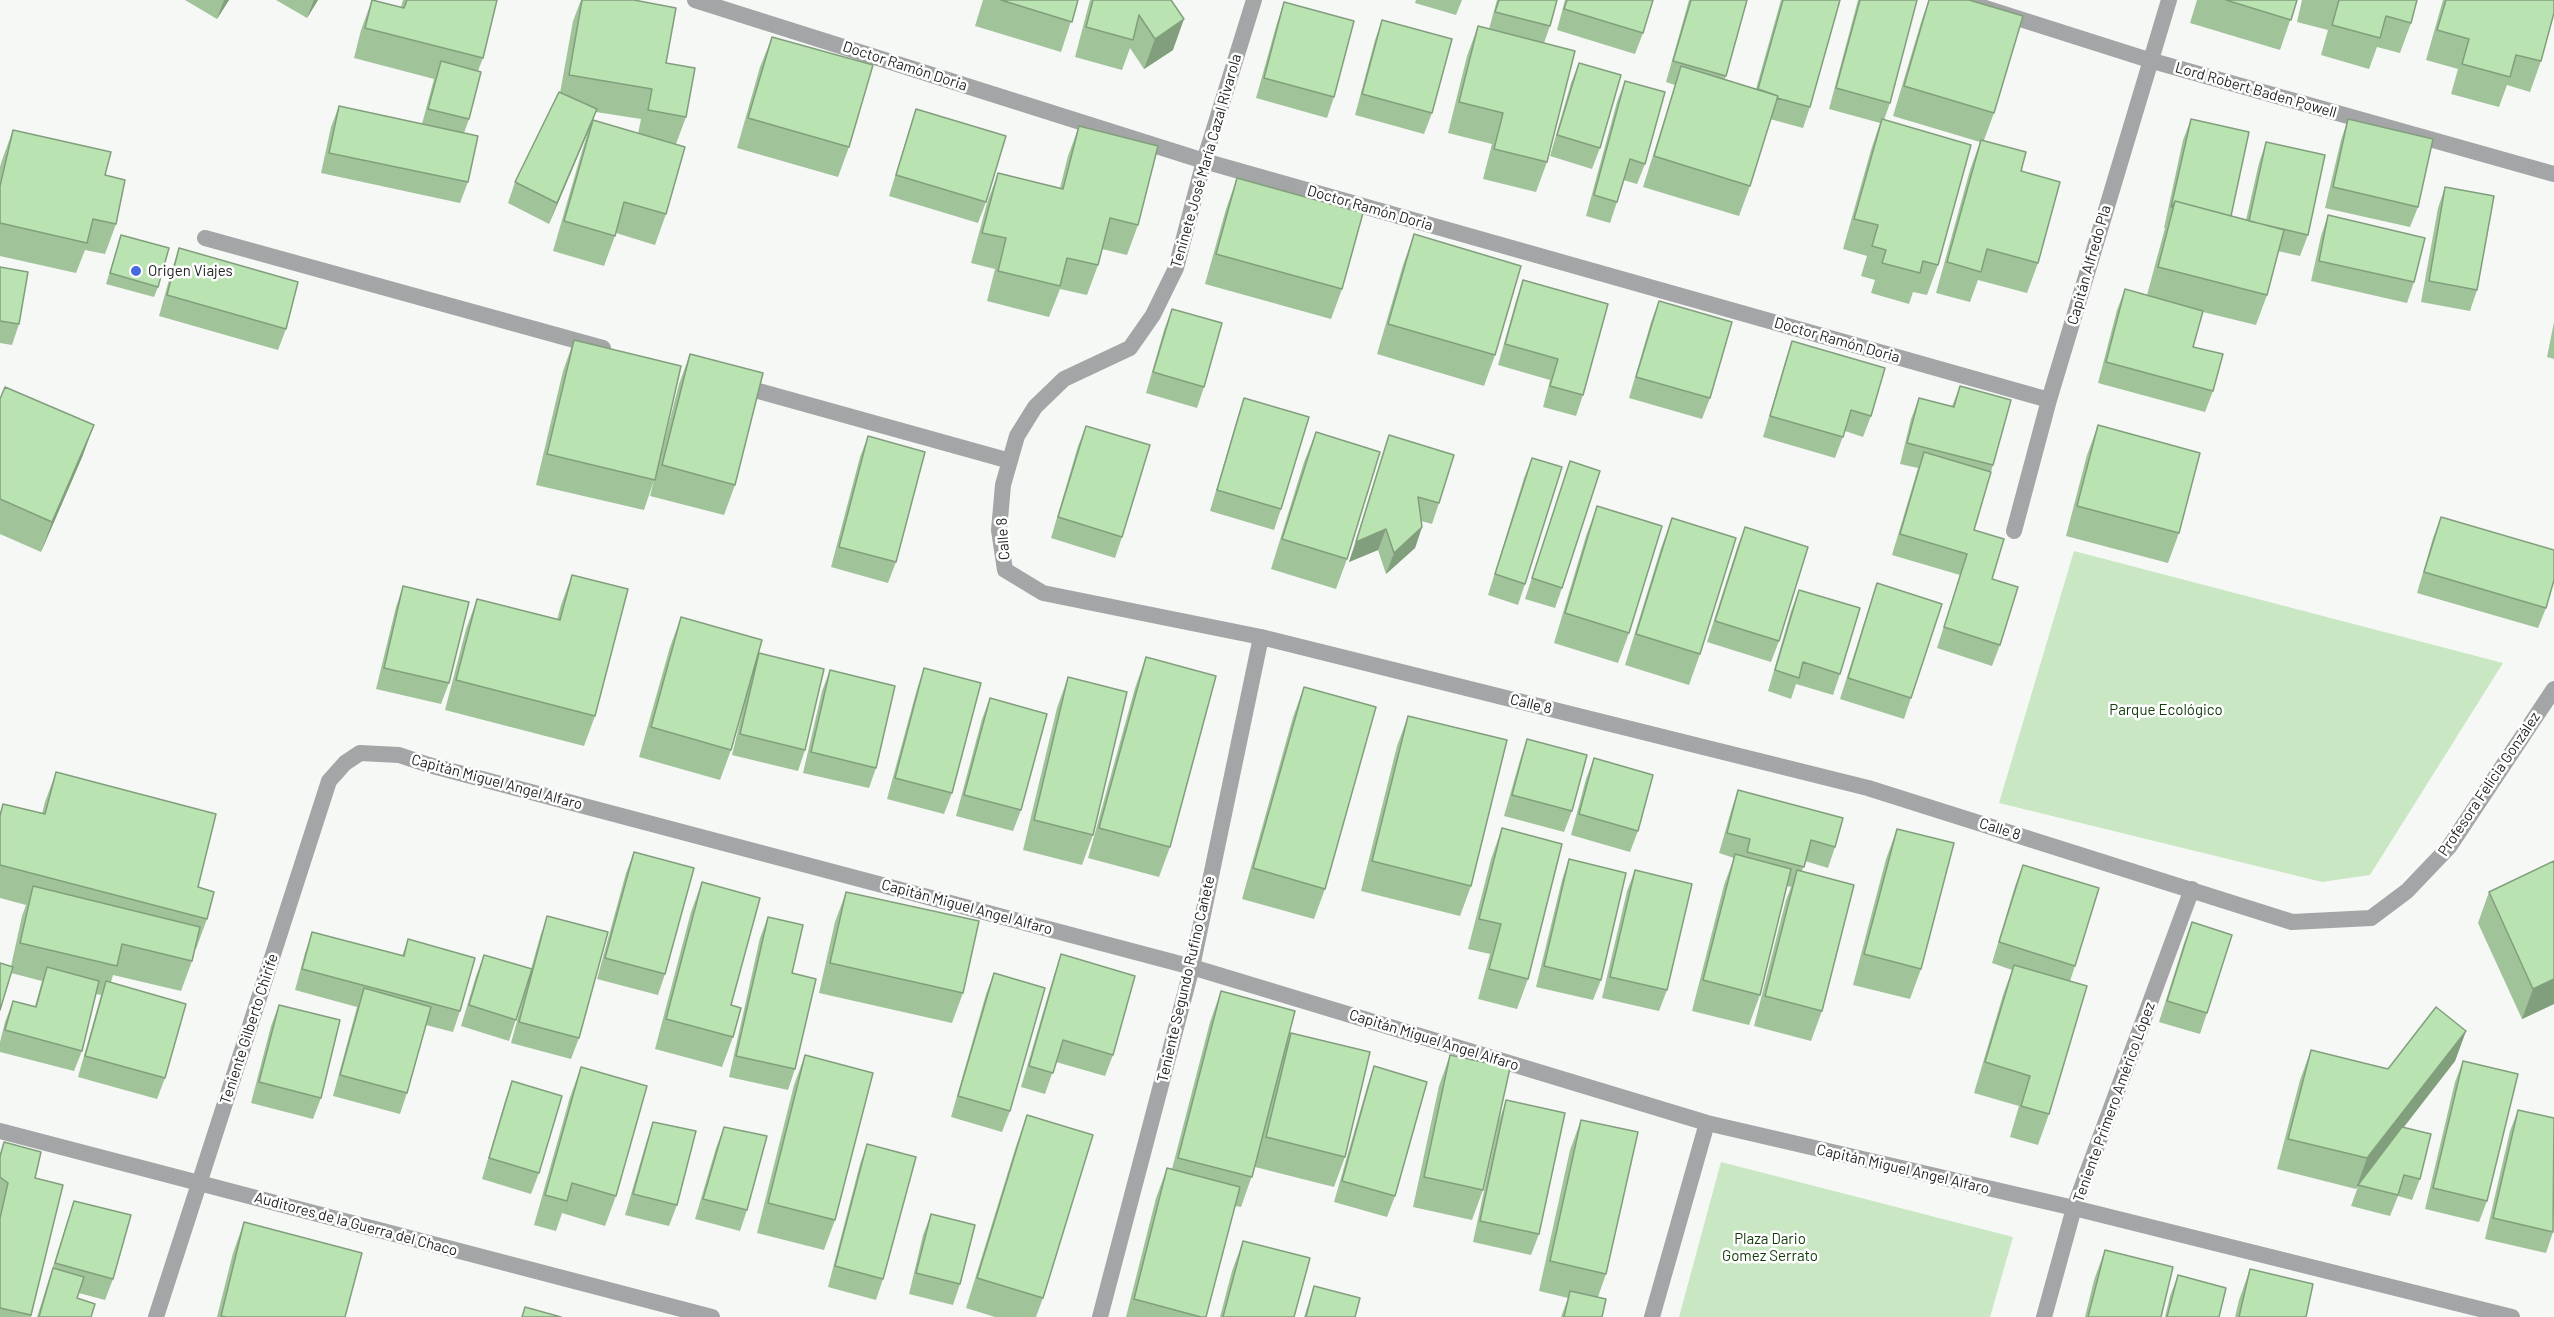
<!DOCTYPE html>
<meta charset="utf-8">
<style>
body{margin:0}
canvas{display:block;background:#f6f8f5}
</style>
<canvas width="2554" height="1317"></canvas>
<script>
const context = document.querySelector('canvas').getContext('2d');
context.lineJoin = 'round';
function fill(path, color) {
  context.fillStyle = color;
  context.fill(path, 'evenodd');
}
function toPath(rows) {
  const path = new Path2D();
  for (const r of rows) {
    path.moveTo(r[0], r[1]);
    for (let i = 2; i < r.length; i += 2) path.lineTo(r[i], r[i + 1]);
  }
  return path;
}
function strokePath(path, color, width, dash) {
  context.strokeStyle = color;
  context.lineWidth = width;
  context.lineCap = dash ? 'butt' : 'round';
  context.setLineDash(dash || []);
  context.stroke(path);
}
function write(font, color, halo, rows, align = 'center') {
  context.font = font + ' Barlow,sans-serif';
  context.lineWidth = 5;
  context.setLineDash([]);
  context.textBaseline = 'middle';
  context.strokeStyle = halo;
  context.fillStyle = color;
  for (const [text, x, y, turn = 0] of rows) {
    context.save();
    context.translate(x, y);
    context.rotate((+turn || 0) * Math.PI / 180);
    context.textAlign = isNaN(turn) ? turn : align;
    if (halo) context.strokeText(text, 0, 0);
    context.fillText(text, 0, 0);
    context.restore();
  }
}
const green = toPath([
 [2074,551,2503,663,2370,875,2322,882,1999,803],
 [1721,1162,2013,1237,1990,1317,1679,1317]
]);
const minor = toPath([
 [695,0,1204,161,2049,400],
 [1254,0,1204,161,1176,268,1153,315,1130,348,1064,379,1035,407,1017,436,1003,485,999,530,1005,570,1043,593,1261,637,1868,788,2292,922,2371,918,2407,891,2449,847,2554,689],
 [1960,0,2149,60,2554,174],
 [205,238,603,348],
 [737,385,1010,461],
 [2014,531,2049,400,2169,0],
 [0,1131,712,1317],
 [156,1317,329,781,345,763,360,753,399,755,429,765,1192,967,1707,1123,2074,1208,2512,1317],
 [1100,1317,1192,967,1261,637],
 [1652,1317,1707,1123],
 [2044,1317,2074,1208,2192,889]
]);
const wall = toPath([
 [185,0,229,0,217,19],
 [276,0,318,0,307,18],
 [372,0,401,7,403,0,497,0,483,58,478,71,469,119,464,133,468,182,460,203,321,173,331,127,339,106,422,124,434,79,354,58,361,30],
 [581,0,634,0,666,63,686,117,676,144,666,214,655,245,616,233,604,266,553,251,582,151,588,132,549,224,508,203,515,182,560,93,573,21],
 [596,112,641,119,638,134,593,120],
 [983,0,1078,0,1061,52,975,26],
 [1090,0,1171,0,1173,50,1144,69,1130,48,1122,70,1075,57],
 [1416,0,1462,0,1456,15,1415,3],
 [1497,0,1557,0,1550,26,1544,43,1547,162,1536,192,1483,179,1492,144,1448,133,1467,56,1478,26,1489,29],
 [1565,0,1653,0,1643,33,1635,54,1557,30],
 [1689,0,1747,0,1725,79,1756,89,1781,0,1840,0,1810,107,1803,128,1770,119,1750,186,1739,216,1643,187,1675,85,1666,82],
 [1858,0,1917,0,1890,103,1884,120,1938,265,1927,295,1913,292,1909,304,1871,293,1875,280,1861,276,1867,256,1843,249,1871,150,1880,123,1829,109],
 [1929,0,1969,0,1994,113,1984,140,2021,171,2038,263,2027,293,1978,280,1970,302,1936,293,1970,170,1980,142,1893,116,1922,19],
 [2197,0,2297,0,2280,50,2190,23],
 [2302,0,2417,0,2411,23,2400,53,2377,47,2369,69,2321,55,2328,30,2297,22],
 [2443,0,2554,0,2541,61,2530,92,2507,85,2499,107,2451,94,2458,69,2426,60],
 [1284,2,1334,97,1327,118,1256,98,1277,23],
 [1382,20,1432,113,1424,134,1355,115,1375,40],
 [772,37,849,147,838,177,737,148,760,67],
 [1579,63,1600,148,1592,169,1550,156,1571,83],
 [1625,81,1645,164,1637,184,1623,180,1617,202,1610,223,1586,216,1617,102],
 [916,109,986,202,978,223,889,196,909,130],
 [2191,119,2231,216,2246,220,2259,163,2266,142,2308,235,2300,256,2278,251,2267,295,2256,325,2203,312,2193,347,2213,391,2205,412,2098,383,2117,310,2125,289,2147,295,2165,228,2164,228,2183,140],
 [2348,119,2418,207,2410,227,2325,208,2341,140],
 [1079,126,1138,225,1127,255,1102,249,1098,265,1087,295,1060,289,1049,317,987,301,995,269,971,263,987,203,998,173,1060,188,1068,156],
 [13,130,105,175,116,224,105,254,85,250,76,273,0,256,0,167,2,160],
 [1237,178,1342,289,1331,319,1205,284,1226,209],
 [2445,187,2477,290,2470,311,2421,302,2438,208],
 [2328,215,2414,282,2407,303,2311,281,2321,236],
 [1414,234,1495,355,1484,386,1377,354,1403,265],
 [121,235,158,287,154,297,106,284],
 [179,248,286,329,278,350,159,316,172,269],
 [0,267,19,324,12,345,0,343],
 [1523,280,1583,395,1576,416,1543,407,1550,380,1498,365,1516,301],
 [1659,301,1710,398,1702,419,1629,398,1651,322],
 [1172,309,1204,387,1197,408,1146,393,1164,330],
 [2554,322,2554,359,2547,357],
 [574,340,655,478,679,384,690,354,735,485,724,515,650,496,654,480,644,510,536,485,563,371],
 [1792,341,1871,416,1863,437,1845,431,1835,458,1763,437,1785,362],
 [1960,386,1993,465,1974,530,1992,579,2000,645,1992,666,1937,648,1960,575,1892,555,1918,468,1900,464,1911,419,1919,398,1952,406],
 [1244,398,1281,509,1274,530,1210,511,1237,419],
 [0,399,83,455,41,552,0,534],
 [2098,425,2179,533,2168,563,2066,536,2087,455],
 [1086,426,1122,537,1115,558,1051,538,1078,446],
 [1316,432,1347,559,1336,589,1271,569,1304,462],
 [1389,435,1439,503,1432,524,1421,521,1422,527,1415,548,1386,574,1378,550,1349,562,1382,456],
 [868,436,896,562,888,583,831,567,860,457],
 [1532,458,1525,584,1518,605,1488,595,1524,478],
 [1570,461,1562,588,1555,608,1525,599],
 [1597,506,1629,633,1618,663,1554,643,1586,536],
 [2441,517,2546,608,2538,628,2417,593,2433,538],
 [1672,518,1700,654,1689,685,1625,665,1661,548],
 [1745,527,1779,641,1771,662,1707,642,1737,548],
 [572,575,595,716,584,746,445,710,466,629,477,599,557,620,561,605],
 [1877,583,1911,698,1904,719,1840,699,1870,604],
 [403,586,449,683,441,704,376,689,396,607],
 [1799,590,1840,674,1833,695,1796,684,1791,699,1768,691,1791,611],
 [681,617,756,660,759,653,805,750,798,771,732,755,744,705,731,750,720,780,639,757,670,647],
 [1146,657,1170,847,1159,877,1088,858,1135,688],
 [924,668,952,793,944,814,887,799,917,689],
 [830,670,876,768,869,788,803,773,822,691],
 [1068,677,1093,835,1082,865,1023,850,1057,708],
 [1304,687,1325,889,1314,919,1242,899,1293,717],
 [990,698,1021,810,1013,831,956,816,982,719],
 [1408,716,1471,886,1460,916,1361,891,1397,746],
 [1527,739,1572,811,1564,832,1504,816,1520,760],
 [1594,758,1638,831,1630,852,1571,835,1586,779],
 [56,772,198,887,207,919,196,949,195,949,192,961,181,991,113,975,111,982,165,1078,157,1099,78,1077,101,995,96,994,82,1051,74,1071,0,1052,0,1042,5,1022,13,1001,35,1006,42,981,11,973,11,966,22,916,26,905,0,898,0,812,3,804,42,814,45,802],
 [1738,790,1835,847,1828,868,1805,861,1802,871,1822,1011,1811,1041,1754,1026,1786,900,1791,887,1787,886,1760,995,1749,1025,1692,1011,1724,885,1734,858,1719,853,1731,811],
 [1502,828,1528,979,1517,1009,1478,999,1490,954,1468,949,1491,859],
 [1897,829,1921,969,1910,999,1853,985,1886,859],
 [634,852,665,974,658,995,597,979,626,873],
 [1569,859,1601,980,1593,1000,1536,987,1562,880],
 [2554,861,2554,1004,2522,1019,2478,923,2489,892],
 [2023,865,2075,966,2070,981,2049,1114,2038,1145,2010,1137,2019,1106,1974,1093,2003,995,2012,970,1992,963,2015,886],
 [1635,870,1667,990,1659,1011,1602,998,1627,891],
 [702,882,731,1005,733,1037,722,1067,655,1049,691,912],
 [846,892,963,993,952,1023,819,993,835,922],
 [547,916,579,1038,571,1059,511,1043,526,988,509,1041,461,1026,476,976,484,955,531,969,540,937],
 [768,917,792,973,795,1069,788,1090,729,1077,760,938],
 [2192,922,2207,1013,2200,1034,2159,1022,2184,943],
 [312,932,402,956,408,939,460,1011,453,1032,426,1025,407,1093,400,1114,333,1096,357,1007,295,990,305,953],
 [1061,954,1113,1055,1105,1076,1056,1062,1045,1094,1021,1087,1054,975],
 [994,973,1010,1111,1002,1132,951,1117,986,994],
 [1221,991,1285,1049,1291,1033,1345,1157,1334,1187,1255,1167,1241,1207,1235,1206,1206,1317,1126,1317,1156,1198,1167,1168,1172,1169,1210,1022],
 [279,1005,321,1098,313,1119,251,1103,271,1026],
 [2466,1031,2455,1061,2403,1127,2420,1179,2412,1200,2398,1196,2390,1216,2351,1206,2359,1184,2356,1189,2277,1169,2300,1080,2311,1050,2388,1069],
 [805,1055,835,1220,824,1250,757,1233,794,1085],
 [1450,1055,1483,1190,1472,1220,1413,1207,1439,1086],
 [2463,1061,2487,1201,2479,1222,2425,1209,2455,1082],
 [1374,1066,1395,1196,1387,1217,1334,1202,1367,1087],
 [581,1067,616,1196,605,1226,562,1213,556,1231,534,1225,570,1097],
 [512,1081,539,1173,531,1194,482,1179,505,1101],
 [1506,1100,1539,1234,1531,1255,1473,1242,1499,1121],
 [2518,1110,2553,1232,2546,1253,2485,1239,2510,1131],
 [1027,1115,1043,1298,1036,1317,995,1317,966,1308,1016,1146],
 [1581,1120,1606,1274,1598,1297,1602,1317,1561,1317,1568,1298,1539,1291,1570,1150],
 [653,1122,677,1205,669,1226,625,1215,646,1143],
 [724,1127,747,1210,740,1231,695,1219,716,1148],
 [4,1142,35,1178,63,1185,31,1317,0,1317,0,1153],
 [867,1144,883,1279,876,1300,828,1287,860,1164],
 [74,1201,113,1279,105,1300,79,1293,77,1298,91,1317,37,1317,67,1222],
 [931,1214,960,1284,953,1305,909,1294,923,1235],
 [244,1222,345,1317,217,1317,233,1253],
 [1243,1241,1294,1317,1220,1317,1232,1271],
 [2105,1250,2161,1317,2085,1317,2094,1280],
 [2250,1269,2306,1317,2235,1317,2239,1300],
 [2178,1275,2219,1317,2165,1317,2170,1296],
 [1314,1286,1355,1317,1304,1317]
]);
const shadedWall = toPath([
 [224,0,229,0,217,19],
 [314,0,318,0,307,18],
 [1184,19,1173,50,1144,69,1155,39],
 [597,109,588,132,549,224,557,203],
 [94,425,83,455,41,552,52,522],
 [1422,527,1415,548,1386,574,1394,553],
 [1386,529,1378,550,1349,562,1356,542],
 [2554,979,2554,1004,2522,1019,2533,989],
 [2466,1031,2455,1061,2356,1189,2367,1158]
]);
const building = toPath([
 [372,0,404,8,407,0,497,0,483,58,365,28,372,0],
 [582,0,634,0,676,8,666,63,695,68,686,117,648,110,652,89,569,75,582,0],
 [1001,0,1078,0,1072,22,1001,0],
 [1093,0,1171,0,1184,19,1155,39,1139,15,1133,40,1086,27,1093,0],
 [1499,0,1557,0,1550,26,1495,12,1499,0],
 [1567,0,1653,0,1643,33,1564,9,1567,0],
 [1691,0,1747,0,1726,76,1673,61,1691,0],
 [1783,0,1840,0,1810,107,1777,98,1778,96,1758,89,1783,0],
 [1860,0,1917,0,1890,103,1836,88,1860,0],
 [1929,0,1969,0,2023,16,1994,113,1904,86,1929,0],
 [2226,0,2297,0,2291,20,2226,0],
 [2339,0,2417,0,2411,23,2386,16,2380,38,2332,25,2339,0],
 [2446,0,2554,0,2554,13,2541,61,2516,55,2510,77,2462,64,2469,39,2437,30,2446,0],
 [1284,2,1354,21,1334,97,1264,78,1284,2],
 [1382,20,1452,39,1432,113,1362,94,1382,20],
 [1478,26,1575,51,1547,162,1494,149,1503,113,1459,102,1478,26],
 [772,37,873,65,849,147,748,118,772,37],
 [441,61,481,72,469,119,428,109,441,61],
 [1579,63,1621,75,1600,148,1557,135,1579,63],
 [1681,66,1778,96,1750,186,1654,156,1681,66],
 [1625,81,1665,92,1645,164,1630,159,1617,202,1594,195,1625,81],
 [559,92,597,109,557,203,515,182,559,92],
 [339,106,478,136,468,182,329,153,339,106],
 [916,109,1006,136,986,202,896,175,916,109],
 [1882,119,1971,145,1938,265,1923,261,1920,273,1882,263,1886,250,1872,246,1878,225,1854,219,1882,119],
 [2191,119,2249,132,2231,216,2175,201,2172,207,2171,207,2191,119],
 [2348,119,2433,139,2418,207,2333,187,2348,119],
 [593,120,685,147,666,214,624,202,615,236,564,221,593,120],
 [1079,126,1158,146,1138,225,1110,218,1098,265,1067,258,1060,286,998,271,1006,238,982,233,998,173,1063,189,1079,126],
 [13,130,111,152,105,175,125,180,116,224,93,219,87,243,0,223,0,186,13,130],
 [1981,140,2026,152,2021,171,2060,182,2038,263,1987,249,1981,272,1947,262,1981,140],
 [2266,142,2325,155,2308,235,2249,221,2266,142],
 [1237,178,1363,213,1342,289,1216,254,1237,178],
 [2445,187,2494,196,2477,290,2429,281,2445,187],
 [2175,201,2284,230,2267,295,2158,267,2175,201],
 [2328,215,2425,238,2414,282,2319,261,2328,215],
 [1414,234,1521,266,1495,355,1388,324,1414,234],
 [121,235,169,248,158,287,110,273,121,235],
 [179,248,298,282,286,329,167,295,179,248],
 [0,267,28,272,19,324,0,321,0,267],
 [1523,280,1608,304,1583,395,1550,386,1558,359,1505,344,1523,280],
 [2125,289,2203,311,2193,347,2223,354,2213,391,2106,362,2125,289],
 [1659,301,1732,322,1710,398,1636,377,1659,301],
 [1172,309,1222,323,1204,387,1153,372,1172,309],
 [574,340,681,366,655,480,547,454,574,340],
 [1792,341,1885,368,1871,416,1851,410,1843,437,1770,416,1792,341],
 [690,354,763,373,735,485,662,465,690,354],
 [1960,386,2011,400,1993,465,1907,443,1919,398,1954,407,1960,386],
 [5,387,94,425,52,522,0,499,0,399,5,387],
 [1244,398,1309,417,1281,509,1217,490,1244,398],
 [2098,425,2200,453,2179,533,2077,506,2098,425],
 [1086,426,1150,445,1122,537,1058,517,1086,426],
 [1316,432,1380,452,1347,559,1282,539,1316,432],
 [1389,435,1454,455,1439,503,1418,497,1422,527,1394,553,1386,529,1356,542,1389,435],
 [868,436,925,452,896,562,839,547,868,436],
 [1924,452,1991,472,1974,530,2004,539,1992,579,2018,587,2000,645,1944,627,1967,554,1900,534,1924,452],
 [1532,458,1562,467,1525,584,1495,574,1532,458],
 [1570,461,1600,471,1562,588,1532,578,1570,461],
 [1597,506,1662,526,1629,633,1565,613,1597,506],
 [2441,517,2554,550,2554,580,2546,608,2424,572,2441,517],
 [1672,518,1736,538,1700,654,1636,634,1672,518],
 [1745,527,1808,547,1779,641,1715,621,1745,527],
 [572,575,628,589,595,716,456,680,477,599,560,620,572,575],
 [1877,583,1942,604,1911,698,1848,678,1877,583],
 [403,586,469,602,449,683,384,668,403,586],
 [1799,590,1860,608,1840,674,1803,662,1799,678,1775,670,1799,590],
 [681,617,762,640,731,750,651,727,681,617],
 [759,653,824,669,805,750,740,734,759,653],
 [1146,657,1216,676,1170,847,1099,828,1146,657],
 [924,668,981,683,952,793,895,778,924,668],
 [830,670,895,686,876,768,811,752,830,670],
 [1068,677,1127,692,1093,835,1034,820,1068,677],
 [1304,687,1376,707,1325,889,1253,868,1304,687],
 [990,698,1047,714,1021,810,964,795,990,698],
 [1408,716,1507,740,1471,886,1372,861,1408,716],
 [1527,739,1587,755,1572,811,1512,795,1527,739],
 [1594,758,1653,775,1638,831,1579,814,1594,758],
 [56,772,216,814,198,887,214,892,207,919,0,865,0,816,3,804,45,814,56,772],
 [1738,790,1843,818,1835,847,1811,840,1804,867,1747,852,1750,839,1727,833,1738,790],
 [1502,828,1562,844,1528,979,1489,969,1501,924,1479,919,1502,828],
 [1897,829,1954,843,1921,969,1864,954,1897,829],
 [634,852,694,868,665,974,605,958,634,852],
 [1735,854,1791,869,1760,995,1703,980,1735,854],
 [1569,859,1626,873,1601,980,1544,966,1569,859],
 [2554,861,2554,979,2533,989,2489,892,2554,861],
 [2023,865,2099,888,2075,966,1999,942,2023,865],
 [1635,870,1692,884,1667,990,1610,977,1635,870],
 [1797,870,1854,885,1822,1011,1765,996,1797,870],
 [702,882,760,898,731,1005,741,1008,733,1037,666,1019,702,882],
 [33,886,200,927,192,961,122,944,117,966,20,943,33,886],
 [846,892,979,921,963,993,830,963,846,892],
 [547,916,608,932,579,1038,519,1022,547,916],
 [768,917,803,925,792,973,816,979,795,1069,736,1056,768,917],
 [2192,922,2232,935,2207,1013,2167,1001,2192,922],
 [312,932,404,956,408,939,475,958,460,1011,302,969,312,932],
 [1061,954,1135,976,1113,1055,1063,1040,1053,1073,1029,1066,1061,954],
 [484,955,532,969,516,1020,469,1005,484,955],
 [0,963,13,967,0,1010,0,963],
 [2014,965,2087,986,2049,1114,2021,1106,2030,1076,1985,1062,2014,965],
 [47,967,99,981,82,1051,5,1030,13,1001,36,1007,47,967],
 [994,973,1045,988,1010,1111,958,1096,994,973],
 [106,981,186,1004,165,1078,85,1056,106,981],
 [364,988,431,1007,407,1093,340,1075,364,988],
 [1221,991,1295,1011,1252,1177,1178,1158,1221,991],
 [279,1005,340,1020,321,1098,259,1082,279,1005],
 [2436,1007,2466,1031,2367,1158,2288,1139,2311,1050,2388,1069,2436,1007],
 [1291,1033,1370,1052,1345,1157,1266,1137,1291,1033],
 [805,1055,873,1073,835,1220,768,1203,805,1055],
 [1450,1055,1510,1068,1483,1190,1424,1177,1450,1055],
 [2463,1061,2518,1074,2487,1201,2433,1188,2463,1061],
 [1374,1066,1427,1082,1395,1196,1342,1181,1374,1066],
 [581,1067,647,1086,616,1196,572,1183,567,1201,545,1195,581,1067],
 [512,1081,562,1096,539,1173,489,1158,512,1081],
 [1506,1100,1565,1113,1539,1234,1480,1221,1506,1100],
 [2518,1110,2554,1118,2553,1232,2493,1218,2518,1110],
 [1027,1115,1093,1135,1043,1298,977,1278,1027,1115],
 [1581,1120,1638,1132,1606,1274,1550,1261,1581,1120],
 [653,1122,696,1131,677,1205,633,1194,653,1122],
 [724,1127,767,1136,747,1210,703,1199,724,1127],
 [2402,1127,2431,1134,2420,1179,2404,1175,2398,1195,2358,1185,2402,1127],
 [4,1142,41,1152,35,1178,63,1185,31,1315,0,1308,0,1218,8,1183,0,1177,0,1157,4,1142],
 [867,1144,916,1157,883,1279,835,1266,867,1144],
 [1167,1168,1240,1187,1206,1317,1201,1317,1134,1299,1167,1168],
 [74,1201,131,1215,113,1279,55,1263,74,1201],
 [931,1214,975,1225,960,1284,916,1273,931,1214],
 [244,1222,362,1253,345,1317,226,1317,221,1316,244,1222],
 [1243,1241,1310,1258,1294,1317,1223,1317,1243,1241],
 [2105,1250,2173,1267,2161,1317,2088,1317,2105,1250],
 [53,1268,84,1277,77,1298,95,1304,91,1317,39,1317,53,1268],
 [2250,1269,2313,1284,2306,1317,2239,1317,2250,1269],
 [2178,1275,2226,1288,2219,1317,2167,1317,2178,1275],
 [1314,1286,1360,1298,1355,1317,1306,1317,1314,1286],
 [1570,1291,1606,1299,1602,1317,1564,1317,1570,1291],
 [525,1307,561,1317,522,1317,525,1307]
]);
const markers = [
 [136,271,6,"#486bde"]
];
const streetNames = [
 ["Doctor Ramón Doria",905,66,18],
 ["Lord Robert Baden Powell",2256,90,16],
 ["Teninete José María Cazal Rivarola",1206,161,-74],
 ["Doctor Ramón Doria",1370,208,16],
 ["Capitán Alfredo Pla",2089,265,-74],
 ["Doctor Ramón Doria",1837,340,16],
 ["Calle 8",1003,539,-94],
 ["Calle 8",1531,704,14],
 ["Capitán Miguel Angel Alfaro",497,782,15],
 ["Profesora Felicia González",2489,784,-56],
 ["Calle 8",2000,829,17],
 ["Capitán Miguel Angel Alfaro",967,907,15],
 ["Teniente Segundo Rufino Cañete",1186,979,-77],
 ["Teniente Gilberto Chirife",249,1029,-72],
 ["Capitán Miguel Angel Alfaro",1434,1040,17],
 ["Teniente Primero Américo López",2114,1102,-70],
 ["Capitán Miguel Angel Alfaro",1903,1169,13],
 ["Auditores de la Guerra del Chaco",356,1224,15]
];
const poiNames = [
 ["Origen Viajes",148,271]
];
const parkNames = [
 ["Parque Ecológico",2166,710],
 ["Plaza Dario",1770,1239],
 ["Gomez Serrato",1770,1256]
];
fill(green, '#cae7c4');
strokePath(minor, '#a4a5a6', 16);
fill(wall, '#a0c399');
fill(shadedWall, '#829f7d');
fill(building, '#bae3b2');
strokePath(building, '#829f7d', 1.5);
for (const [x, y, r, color] of markers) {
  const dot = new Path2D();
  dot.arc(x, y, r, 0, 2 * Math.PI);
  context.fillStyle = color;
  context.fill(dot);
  strokePath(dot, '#fff', 2);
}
write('15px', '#232423', '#fff', streetNames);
write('15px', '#232423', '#fff', poiNames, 'left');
write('15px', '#123b0a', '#fff', parkNames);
</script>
